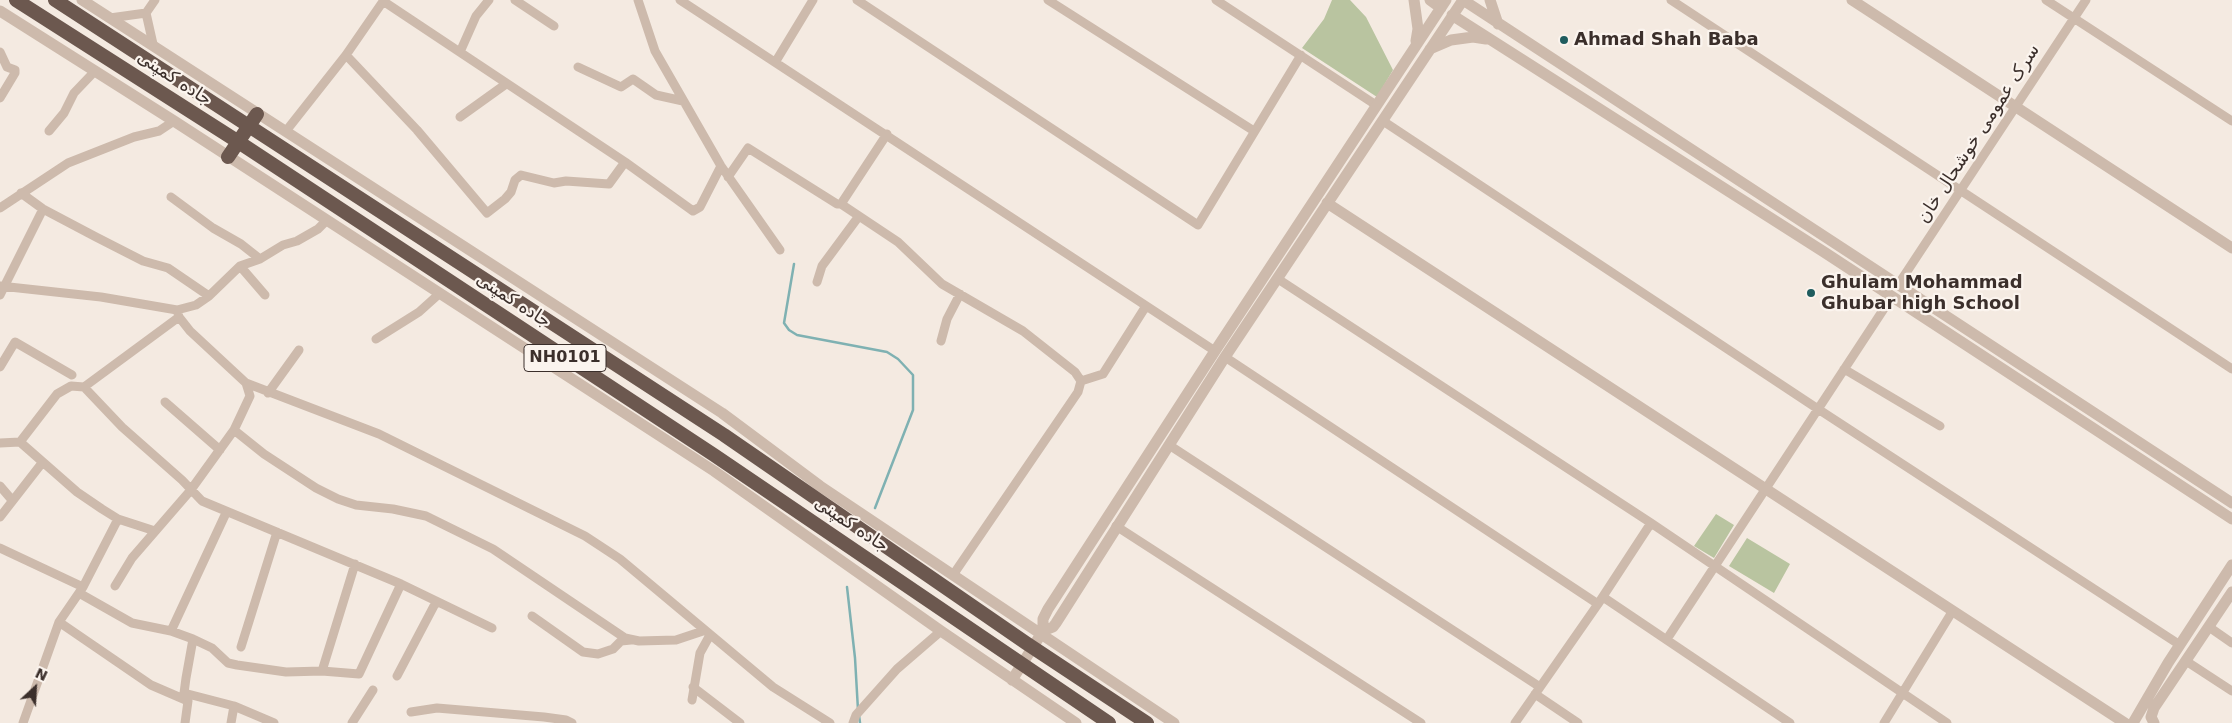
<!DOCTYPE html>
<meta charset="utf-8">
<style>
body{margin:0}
#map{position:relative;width:2232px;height:723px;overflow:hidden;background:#f4eae1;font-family:"DejaVu Sans",sans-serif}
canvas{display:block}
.north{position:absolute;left:10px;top:663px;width:50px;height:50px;-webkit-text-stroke:4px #fbf4ee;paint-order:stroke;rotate:25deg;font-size:14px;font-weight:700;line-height:20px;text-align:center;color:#3b2f2b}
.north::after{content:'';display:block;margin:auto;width:18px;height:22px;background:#3b2f2b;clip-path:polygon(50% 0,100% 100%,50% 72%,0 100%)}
</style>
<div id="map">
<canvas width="2232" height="723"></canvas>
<div class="north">N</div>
</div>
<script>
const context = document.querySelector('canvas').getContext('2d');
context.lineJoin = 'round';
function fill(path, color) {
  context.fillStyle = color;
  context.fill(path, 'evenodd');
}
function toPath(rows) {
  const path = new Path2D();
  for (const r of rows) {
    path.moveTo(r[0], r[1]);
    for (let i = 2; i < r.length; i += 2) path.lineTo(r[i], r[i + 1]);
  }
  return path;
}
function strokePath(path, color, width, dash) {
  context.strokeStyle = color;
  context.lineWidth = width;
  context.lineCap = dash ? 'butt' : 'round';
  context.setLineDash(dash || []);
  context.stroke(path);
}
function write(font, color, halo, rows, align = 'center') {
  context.font = font + ' "DejaVu Sans",Cairo,sans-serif';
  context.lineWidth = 4.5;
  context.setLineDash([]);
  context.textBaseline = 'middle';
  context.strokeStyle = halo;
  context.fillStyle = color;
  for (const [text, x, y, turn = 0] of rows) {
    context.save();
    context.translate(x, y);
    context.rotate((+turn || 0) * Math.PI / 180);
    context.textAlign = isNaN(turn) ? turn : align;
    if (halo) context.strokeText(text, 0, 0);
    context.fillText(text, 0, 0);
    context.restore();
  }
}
const green = toPath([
 [1332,0,1350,0,1366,17,1393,70,1377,97,1302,48,1324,19],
 [1716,514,1734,525,1714,558,1694,546],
 [1747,538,1790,564,1774,593,1729,566]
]);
const stream = toPath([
 [794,264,784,323,789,330,797,335,887,352,898,359,913,375,913,410,875,508],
 [847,587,855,658,858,710],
 [859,715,860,723]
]);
const minor = toPath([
 [515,0,554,26],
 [638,0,655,51,721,166,780,250],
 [680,0,1215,351],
 [857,0,1198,225,1301,55],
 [1048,0,1254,131],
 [1216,0,1376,105],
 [1671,0,2232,369],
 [2046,0,2232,121],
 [383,1,625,162,693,211,700,207,721,166],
 [110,18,146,13],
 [153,44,146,13,155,0],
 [0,52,7,67,15,70,15,73,0,98],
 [460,52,476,16,489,0],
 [346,55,417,130,487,213,505,199,511,192,515,180,521,175,554,183,566,181,609,184,625,162],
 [776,61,813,0],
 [578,67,621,87,633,79,656,95,683,101],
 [460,117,506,84],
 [1383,121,1818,409,2180,645],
 [49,131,64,113,74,93,95,71],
 [286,131,346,55,384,0],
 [728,177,748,148,837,204,841,204,887,134],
 [21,193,43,209,96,237,143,261,168,268,209,296],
 [171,197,213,228,241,244,260,259],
 [841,204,898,242,942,284,1023,331,1075,372,1081,381],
 [0,208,68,163,134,137,159,131,174,121],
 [240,266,265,295],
 [1278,279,1651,523,1947,723],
 [817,282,822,266,859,216],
 [1898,285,2086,0],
 [0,286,101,297,177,310,196,305,209,296,240,266,260,259,283,245,297,241,318,229,326,221],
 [0,295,43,209],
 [376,339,419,312,439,294],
 [941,341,947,319,960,294],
 [1225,357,1598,604],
 [0,367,15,342,72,375],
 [1844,369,1940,426],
 [1081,381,1103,374,1146,306],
 [246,383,379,434,585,536,620,559,773,687,830,723],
 [84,387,122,427,182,480,202,501,401,584,492,628],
 [268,393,299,350],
 [165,402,220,450],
 [234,430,264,454,316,488,338,499,356,505,393,509,426,516,493,549,625,638,639,641,676,640,703,631],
 [20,442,57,394,71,386,84,387,179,317],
 [0,443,20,442,77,492,102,509,118,519,155,531],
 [1169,445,1540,687],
 [0,486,12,500],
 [0,517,42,463],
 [1116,526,1421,723],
 [0,548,83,587],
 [953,575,1078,392,1081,381],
 [115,586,132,558,190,491,234,430,250,396,246,383,190,331,179,317,177,310],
 [79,593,132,623,171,631,193,639,212,648,228,663,237,665,286,672,322,671,359,674,401,584],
 [1603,597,1790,723],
 [532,616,583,652,598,654,613,649,621,641,631,640],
 [59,622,151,685,188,701],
 [2209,627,2232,643],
 [171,631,226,513],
 [1667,639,1891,298],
 [241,647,277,532],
 [2186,661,2232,691],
 [322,671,355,564],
 [397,676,436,602],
 [693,687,740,723],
 [184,693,234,706,274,723],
 [1535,694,1578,723],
 [692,700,700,653,710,635],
 [411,712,437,708,544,717,566,720,572,723],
 [23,723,59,622,83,587,118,519],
 [185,723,188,701,184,693,186,678,193,639],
 [231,723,234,706],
 [352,723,373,690],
 [853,723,856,715,897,669,941,631],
 [1515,723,1598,604,1651,523],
 [1884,723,1952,612]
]);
const tertiary = toPath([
 [82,0,722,413,820,486,1174,723],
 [1414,0,1418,29,1416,41],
 [1430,0,1441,8],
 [1490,0,1498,24],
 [1852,0,2232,248],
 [0,11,174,121,714,471,941,631,1076,723],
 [1452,15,1824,252,2232,519],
 [1430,49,1451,40,1473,37,1486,39],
 [1327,203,2125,723],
 [1043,631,1053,627,1056,623,1225,357,1463,0,2232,503],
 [1012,680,1043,631,1043,619,1048,609,1215,351,1446,0],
 [2133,723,2168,663,2232,565],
 [2154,723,2151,717,2154,708,2232,592]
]);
const trunk = toPath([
 [16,0,237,141,714,455,1109,723],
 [55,0,724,435,1026,643,1147,723],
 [228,157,257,114]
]);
const markers = [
 [1564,40,5,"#1f5c5e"],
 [1811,293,5,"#1f5c5e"]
];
const shields = [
 [565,358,82]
];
const shieldNames = [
 ["NH0101",565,358]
];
const poiNames = [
 ["Ahmad Shah Baba",1574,40],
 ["Ghulam Mohammad",1821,283],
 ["Ghubar high School",1821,304]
];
const streetNames = [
 ["جاده کمپنی",174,79,33],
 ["سرک عمومی خوشحال خان",1979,134,-57],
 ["جاده کمپنی",513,301,33],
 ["جاده کمپنی",851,525,34]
];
fill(green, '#b9c4a0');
strokePath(stream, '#7fb1b2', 2.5);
strokePath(minor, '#cdbaac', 9);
strokePath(tertiary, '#cdbaac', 11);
strokePath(trunk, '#6c584f', 14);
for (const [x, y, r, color] of markers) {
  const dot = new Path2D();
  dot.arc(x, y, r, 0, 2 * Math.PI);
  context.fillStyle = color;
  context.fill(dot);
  strokePath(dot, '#fbf4ee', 2);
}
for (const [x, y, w] of shields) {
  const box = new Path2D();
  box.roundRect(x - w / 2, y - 13.5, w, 27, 4);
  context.fillStyle = '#fbf4ee';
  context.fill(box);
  strokePath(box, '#3b2f2b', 1);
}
write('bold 16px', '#3b2f2b', null, shieldNames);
write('bold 18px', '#3b2f2b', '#fbf4ee', poiNames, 'left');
write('18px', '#3b2f2b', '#fbf4ee', streetNames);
</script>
